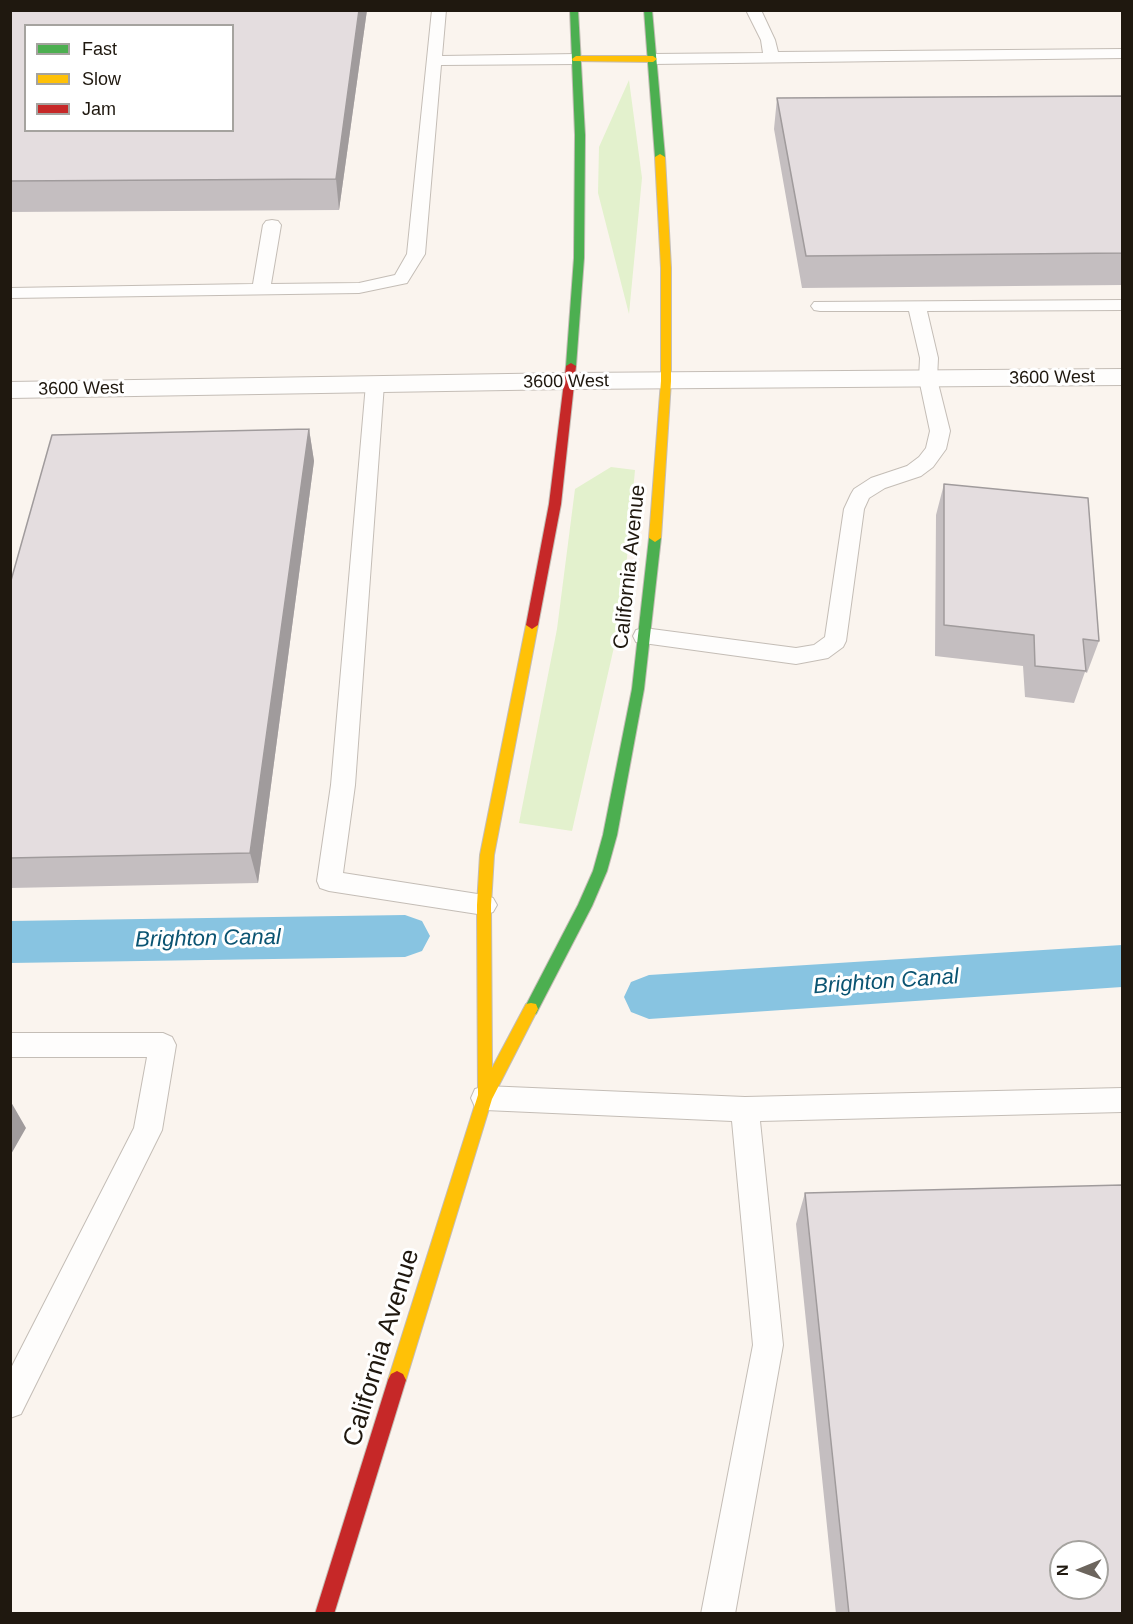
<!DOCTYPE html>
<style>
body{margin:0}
#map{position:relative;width:1133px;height:1624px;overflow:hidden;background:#faf4ee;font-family:Helvetica,sans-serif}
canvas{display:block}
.frame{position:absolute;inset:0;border:12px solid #1f180f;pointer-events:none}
.legend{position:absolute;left:24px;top:24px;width:210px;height:108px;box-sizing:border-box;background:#fff;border:2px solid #a5a39f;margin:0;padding:8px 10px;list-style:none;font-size:18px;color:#1f180f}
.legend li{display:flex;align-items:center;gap:12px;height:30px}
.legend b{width:30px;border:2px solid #a5a39f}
.north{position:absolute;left:1049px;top:1540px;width:60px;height:60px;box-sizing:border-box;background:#fff;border:2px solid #a5a39f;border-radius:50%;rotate:269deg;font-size:16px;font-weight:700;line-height:24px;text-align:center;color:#1f180f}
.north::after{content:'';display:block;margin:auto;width:21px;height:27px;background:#6c655d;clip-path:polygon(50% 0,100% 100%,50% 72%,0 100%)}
</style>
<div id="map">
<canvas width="1133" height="1624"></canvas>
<div class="frame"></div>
<ul class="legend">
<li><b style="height:8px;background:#4caf50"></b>Fast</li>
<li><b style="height:8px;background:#ffc107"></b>Slow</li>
<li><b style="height:8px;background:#c62828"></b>Jam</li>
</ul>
<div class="north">N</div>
</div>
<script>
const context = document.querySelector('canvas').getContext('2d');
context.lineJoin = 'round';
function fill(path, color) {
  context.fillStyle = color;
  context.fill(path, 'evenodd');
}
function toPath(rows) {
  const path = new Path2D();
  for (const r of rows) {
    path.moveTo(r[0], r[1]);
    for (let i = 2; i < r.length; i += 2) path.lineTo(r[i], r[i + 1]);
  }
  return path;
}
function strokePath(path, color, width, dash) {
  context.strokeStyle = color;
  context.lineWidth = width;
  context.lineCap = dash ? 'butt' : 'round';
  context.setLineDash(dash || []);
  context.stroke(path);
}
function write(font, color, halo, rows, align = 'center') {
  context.font = font + ' Helvetica,sans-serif';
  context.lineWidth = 6;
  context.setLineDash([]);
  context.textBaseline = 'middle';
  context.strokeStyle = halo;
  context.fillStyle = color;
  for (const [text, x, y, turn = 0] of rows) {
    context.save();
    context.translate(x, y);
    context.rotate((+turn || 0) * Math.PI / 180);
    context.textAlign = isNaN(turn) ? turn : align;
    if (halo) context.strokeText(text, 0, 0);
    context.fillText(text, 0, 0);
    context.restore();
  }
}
const green = toPath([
 [629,80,642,178,629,314,598,193,599,147],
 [611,467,635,470,622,612,572,831,519,823,557,629,575,489]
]);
const canal = toPath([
 [405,915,422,921,430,936,422,951,405,957,10,963,10,921,405,915],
 [1122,945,1122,987,649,1019,631,1012,624,997,631,982,649,975,1122,945]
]);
const lane = toPath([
 [432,10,446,10,442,56,576,54,584,59,576,64,441,65,425,254,407,283,359,293,10,298,10,288,253,284,263,225,266,221,272,220,278,221,281,225,271,284,359,283,395,275,407,254,432,10],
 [746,10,761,10,775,40,778,52,1122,49,1122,58,653,64,645,59,653,54,763,53,761,40,746,10],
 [1122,300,1122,310,927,311,938,358,937,379,950,431,946,449,933,467,921,476,885,488,869,498,864,509,846,641,843,647,828,658,796,664,636,642,633,636,636,630,644,628,796,648,814,645,825,637,844,509,851,494,854,489,871,478,907,466,919,457,926,448,930,431,919,379,920,358,909,311,820,311,814,310,811,306,814,302,1122,300],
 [375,378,382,380,384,384,355,785,343,873,484,895,493,898,497,905,493,912,484,915,329,891,320,888,317,881,331,785,366,384,368,380,375,378],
 [10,1033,163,1033,172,1037,176,1045,162,1130,21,1414,10,1418,10,1370,134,1128,147,1057,10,1057,10,1033],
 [485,1086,745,1097,1122,1088,1122,1112,760,1121,783,1345,735,1614,701,1614,753,1345,732,1121,485,1110,475,1107,471,1098,475,1089,485,1086]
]);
const street = toPath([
 [1122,369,1122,385,570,389,10,398,10,382,570,373,1122,369]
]);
const fast = toPath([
 [570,10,578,10,585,135,584,258,576,366,571,369,566,366,574,258,575,135,570,10],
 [644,10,652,10,665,157,660,160,655,157,644,10],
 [655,534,661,538,644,689,617,835,607,871,592,906,536,1014,531,1015,526,1014,524,1009,578,905,593,871,603,835,632,689,649,538,655,534]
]);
const slow = toPath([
 [576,56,653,56,657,59,653,62,573,61,572,59,576,56],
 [660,154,665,157,671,268,671,381,661,538,655,542,649,538,661,381,661,268,655,157,660,154],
 [532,621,538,625,494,855,491,905,492,1068,526,1004,531,1003,536,1004,538,1009,492,1099,406,1380,403,1386,397,1389,391,1386,388,1380,478,1095,477,905,480,855,526,625,532,621]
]);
const jam = toPath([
 [571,363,576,366,561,504,538,625,532,629,526,625,549,504,566,366,571,363],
 [397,1371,403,1374,406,1380,334,1614,315,1614,388,1380,391,1374,397,1371]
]);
const wall = toPath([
 [10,10,367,10,339,210,10,212],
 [1122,96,1122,285,802,288,774,129,777,98],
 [309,429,314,461,258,883,10,888,10,584],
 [944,484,1099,641,1087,673,1085,672,1074,703,1025,697,1023,666,935,656,936,515],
 [805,1193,1122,1614,836,1614,796,1224]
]);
const shadedWall = toPath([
 [359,10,367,10,339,210,336,179],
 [309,429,314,461,258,883,250,853],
 [11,1102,26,1128,10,1156,10,1103]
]);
const building = toPath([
 [10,10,359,10,336,179,10,181,10,10],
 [26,26,232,26,232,130,26,130,26,26],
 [1122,96,1122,253,806,256,777,98,1122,96],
 [309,429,250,853,10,858,10,584,52,435,309,429],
 [944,484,1088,498,1099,641,1083,639,1086,671,1035,666,1034,635,944,625,944,484],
 [1122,1185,1122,1614,849,1614,805,1193,1122,1185],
 [1061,1552,1097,1552,1097,1588,1061,1588,1061,1552]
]);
const farStreetnames = [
 ["3600 West",1052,378,-1],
 ["3600 West",566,382,-1],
 ["3600 West",81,389,-1]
];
const streetNames = [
 ["California Avenue",630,567,-84]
];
const waterNames = [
 ["Brighton Canal",208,939,-1],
 ["Brighton Canal",886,982,-4]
];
const nearStreetnames = [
 ["California Avenue",382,1348,-73]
];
fill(green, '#e3f1cd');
fill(canal, '#88c4e1');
strokePath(lane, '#c4bdb6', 2);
strokePath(street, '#c4bdb6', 2);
strokePath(fast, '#c4bdb6', 2);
strokePath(slow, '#c4bdb6', 2);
strokePath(jam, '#c4bdb6', 2);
fill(lane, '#fefdfc');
fill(street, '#fefdfc');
fill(fast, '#4caf50');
fill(slow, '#ffc107');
fill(jam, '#c62828');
fill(wall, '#c4bec0');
fill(shadedWall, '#a09b9c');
fill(building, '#e4dddf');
strokePath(building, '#a09b9c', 1.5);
write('18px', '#1f180f', '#fff', farStreetnames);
write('21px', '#1f180f', '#fff', streetNames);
write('italic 22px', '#0b5472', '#fff', waterNames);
write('26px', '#1f180f', '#fff', nearStreetnames);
</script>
